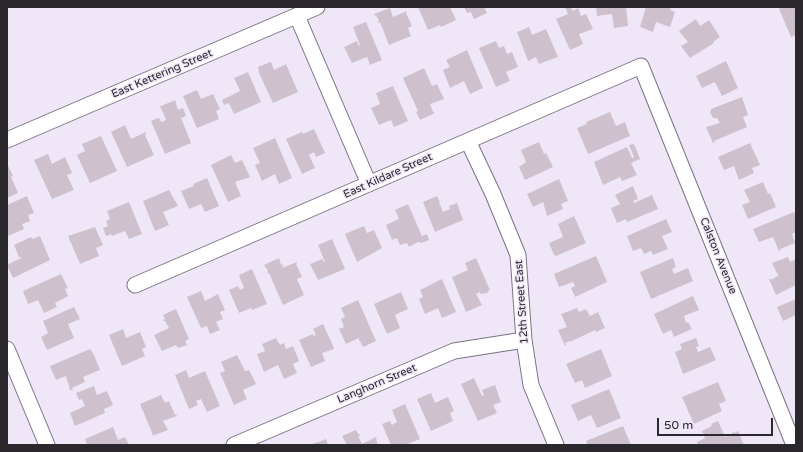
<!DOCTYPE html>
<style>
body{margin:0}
#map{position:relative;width:803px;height:452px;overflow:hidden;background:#efe7f8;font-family:"Varela Round",sans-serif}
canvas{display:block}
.frame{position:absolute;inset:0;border:8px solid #2a272d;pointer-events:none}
.scale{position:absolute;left:657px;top:418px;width:116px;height:18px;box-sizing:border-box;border:2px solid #2a272d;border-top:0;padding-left:5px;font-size:12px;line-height:14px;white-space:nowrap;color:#2a272d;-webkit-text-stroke:3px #efe7f8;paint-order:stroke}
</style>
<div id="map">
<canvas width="803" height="452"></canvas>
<div class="frame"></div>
<div class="scale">50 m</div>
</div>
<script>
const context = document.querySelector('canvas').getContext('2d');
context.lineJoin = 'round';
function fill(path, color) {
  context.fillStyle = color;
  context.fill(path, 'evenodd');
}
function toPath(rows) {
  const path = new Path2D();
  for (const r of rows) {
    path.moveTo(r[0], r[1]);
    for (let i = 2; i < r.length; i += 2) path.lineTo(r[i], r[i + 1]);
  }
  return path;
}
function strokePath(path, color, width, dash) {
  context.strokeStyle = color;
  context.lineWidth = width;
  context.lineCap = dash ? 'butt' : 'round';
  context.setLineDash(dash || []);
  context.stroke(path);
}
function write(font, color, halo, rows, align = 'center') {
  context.font = font + ' "Varela Round",sans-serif';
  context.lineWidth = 3;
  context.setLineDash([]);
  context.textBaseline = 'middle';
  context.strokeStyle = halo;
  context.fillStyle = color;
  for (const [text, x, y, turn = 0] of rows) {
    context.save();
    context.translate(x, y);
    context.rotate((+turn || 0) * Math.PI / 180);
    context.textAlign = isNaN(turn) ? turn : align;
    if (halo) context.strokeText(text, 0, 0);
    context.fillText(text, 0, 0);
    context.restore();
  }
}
const building = toPath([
 [418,7,450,7,456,20,441,27,440,25,428,30],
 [464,7,484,7,487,13,474,19,471,12,467,13],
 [565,7,571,7,573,11,578,8,581,16,586,14,593,29,579,34,583,44,570,50,556,19,568,14],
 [596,7,626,7,628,26,614,28,612,14,597,16],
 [646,7,671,7,670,10,675,12,670,27,656,22,653,32,640,27],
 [783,7,796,7,796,35,791,37,779,9],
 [390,8,393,17,407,11,406,13,412,26,408,28,411,36,389,45,380,22,378,23,378,21,379,21,376,15,375,16,374,14],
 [696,19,700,26,709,20,720,37,713,42,714,43,690,58,681,46,688,42,679,31],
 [366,22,382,60,370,65,367,57,352,63,344,47,357,41,359,46,360,45,353,27],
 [529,27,532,35,546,29,558,57,539,64,536,57,528,61,517,32],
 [496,41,499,48,504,46,507,54,512,52,518,67,506,72,510,81,496,87,479,48],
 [467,50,483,88,470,94,464,81,450,88,443,70,450,67,446,60],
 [726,61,738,88,722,96,715,82,702,88,696,76],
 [271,62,274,70,286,64,298,92,273,103,259,73,258,67],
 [424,68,432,86,437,84,444,99,430,104,433,112,435,113,420,120,416,112,418,111,403,78],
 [248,72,261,102,234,114,229,103,224,105,222,100,240,91,234,78],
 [393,86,408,121,394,127,391,120,379,125,371,108,380,104,376,93],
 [197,90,201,99,213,94,220,109,216,111,219,119,197,128,183,96],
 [742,97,748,115,743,117,747,127,714,141,715,142,713,143,706,127,720,123,717,118,713,118,710,112,711,111,711,109],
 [175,100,178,110,183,108,186,116,181,118,191,143,165,154,151,121,158,118,160,119,161,122,166,120,161,108,159,107],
 [610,112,616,126,625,122,630,136,588,154,577,128,587,124,586,122],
 [125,125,131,139,146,132,146,134,145,135,154,155,127,167,111,132],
 [314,129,325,153,316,157,314,152,309,155,315,168,302,174,286,139,302,132,303,134],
 [101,136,117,171,90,183,77,155,85,151,82,144],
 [275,138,292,178,279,184,275,174,262,181,255,165,260,163,253,148],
 [539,142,544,154,546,153,553,167,525,180,519,167,526,162,521,150],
 [750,143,760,165,752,168,754,173,739,180,734,166,724,170,718,157],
 [634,144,640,159,631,163,637,175,622,181,620,177,603,185,594,162,627,147,632,158,634,157,629,145],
 [48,154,52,164,65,157,72,173,67,175,74,190,52,199,34,160],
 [231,155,235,163,242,160,250,177,235,182,241,196,228,202,211,165],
 [7,163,13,176,11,177,18,193,7,198],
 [207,178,219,206,205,212,201,204,189,209,181,191,194,186,193,184],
 [559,179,568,201,561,204,563,209,547,216,543,202,533,207,527,194],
 [763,182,768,194,770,193,776,207,748,219,742,205,750,202,744,190],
 [633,186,638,199,633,201,634,203,652,195,658,209,627,222,626,219,617,223,611,208,620,204,615,195],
 [169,190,178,206,163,212,169,225,155,231,143,201],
 [27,196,34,213,28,215,30,221,22,224,24,229,8,236,7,205],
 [437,196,440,202,439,202,443,212,450,209,449,206,457,203,463,220,435,232,423,202],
 [129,202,142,234,129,239,125,231,112,236,111,234,106,236,103,228,108,226,106,221,110,219,107,211],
 [408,204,422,236,427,234,429,240,422,243,418,242,409,247,407,243,400,245,397,238,392,240,386,225,399,219,395,210],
 [794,212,796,217,796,232,792,234,795,243,780,249,781,250,779,251,773,237,759,242,753,229],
 [574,216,586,243,556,256,554,255,549,243,563,237,558,224],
 [666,219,672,232,662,236,668,249,653,255,651,251,644,254,641,248,633,251,627,236],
 [364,226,367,233,374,230,382,248,357,262,345,234],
 [95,227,103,245,96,248,99,256,80,264,68,236],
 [40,236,50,260,13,278,7,265,21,258,21,257,19,257,14,245,31,237,32,239],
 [332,239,345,269,318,280,310,264,322,259,324,262,325,262,318,245],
 [596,256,607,282,575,297,571,288,575,286,573,282,559,287,554,274],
 [788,257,790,262,796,259,796,285,776,295,769,279,771,279,771,280,777,276,779,277,772,263],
 [279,258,281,265,282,264,283,266,282,268,297,262,297,263,296,264,302,277,297,279,304,295,283,305,269,273,268,273,267,272,268,271,264,265],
 [476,258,489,288,491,289,488,290,489,292,483,294,482,293,480,294,480,292,476,294,482,305,466,312,452,277,468,270,465,263],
 [673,258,676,267,672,269,674,274,688,268,693,281,651,299,640,272],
 [252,269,267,304,252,310,251,308,239,313,229,290,238,286,240,290,244,288,239,275],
 [61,274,68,288,65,289,68,296,55,303,57,307,44,313,38,300,28,304,23,291],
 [442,279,456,312,442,318,438,308,425,314,419,299,423,297,420,290],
 [201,291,205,301,218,294,225,310,220,312,223,319,216,322,220,330,210,334,207,326,201,328,187,297],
 [401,292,408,309,395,315,400,328,387,334,374,304],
 [693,296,699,310,684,316,686,323,688,322,692,329,674,337,671,330,663,334,654,314],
 [796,299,796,315,783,321,777,307],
 [358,300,376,341,363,347,360,341,359,341,359,338,346,344,339,329,344,327,341,319,345,317,341,308],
 [74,307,80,319,68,324,74,338,47,350,41,337,48,333,43,321],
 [577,308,579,312,586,309,590,316,598,312,605,328,596,332,595,330,572,341,571,342,570,341,565,343,566,345,565,346,558,330,567,327,561,314],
 [176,309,189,339,185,341,187,345,178,348,176,345,162,351,154,335,169,328,165,321,164,321,163,320,165,319,163,315],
 [323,324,334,348,334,349,322,353,325,361,311,367,299,340,313,334,314,336,316,335,313,329],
 [123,329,126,338,140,332,146,347,142,349,145,356,122,366,109,335],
 [276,338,280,345,284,343,286,349,293,346,299,361,293,364,297,373,284,379,278,365,264,372,257,354,265,351,262,344],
 [696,338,699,346,696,347,698,352,710,347,716,360,683,374,675,352,682,349,680,344],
 [90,349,94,355,100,370,83,377,85,382,72,388,73,390,70,390,66,376,56,380,50,366],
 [601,349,612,376,585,388,582,380,575,383,566,364],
 [237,355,245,371,249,370,256,384,243,390,247,399,234,405,220,373,225,371,221,362],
 [186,370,189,378,205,371,220,406,207,412,201,399,196,401,198,405,189,409,175,375],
 [474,378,482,396,484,395,482,390,495,385,501,402,493,405,497,413,478,421,461,384],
 [718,382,726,401,719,404,722,411,694,424,682,397],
 [94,386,97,395,107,391,113,405,104,409,105,413,75,426,70,413,85,406,82,399,79,400,76,393],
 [609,389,621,418,597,428,591,415,578,421,571,405],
 [431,393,435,403,448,397,454,411,450,413,453,421,431,431,417,399],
 [161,395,165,403,169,401,175,415,176,414,177,416,163,421,168,430,152,436,153,435,140,404],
 [405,404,420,439,405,445,391,445,382,424,390,421,392,425,397,422,392,410],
 [718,421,725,437,732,434,732,433,733,432,734,433,738,431,744,445,698,445,697,442,705,438,702,431,712,426,711,424],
 [623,426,631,445,588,445,586,441],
 [113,427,118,440,125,437,129,445,87,445,85,439],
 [356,430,358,434,359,434,360,436,358,436,362,444,376,437,377,439,376,439,378,445,347,445,342,436],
 [326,439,328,445,310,445]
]);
const street = toPath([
 [297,16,369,184],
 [7,140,317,7],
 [468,141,493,194,518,255,524,340,531,385,556,445],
 [135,285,641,66,794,445],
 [7,349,47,445],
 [234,445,454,351,524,340]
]);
const streetNames = [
 ["East Kettering Street",162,74,-23],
 ["East Kildare Street",388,176,-24],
 ["Calston Avenue",718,256,68],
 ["12th Street East",522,302,-94],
 ["Langhorn Street",377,384,-23]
];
fill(building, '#cfc0cd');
strokePath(street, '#7a7382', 17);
strokePath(street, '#fff', 15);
write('11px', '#2a272d', '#efe7f8', streetNames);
</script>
